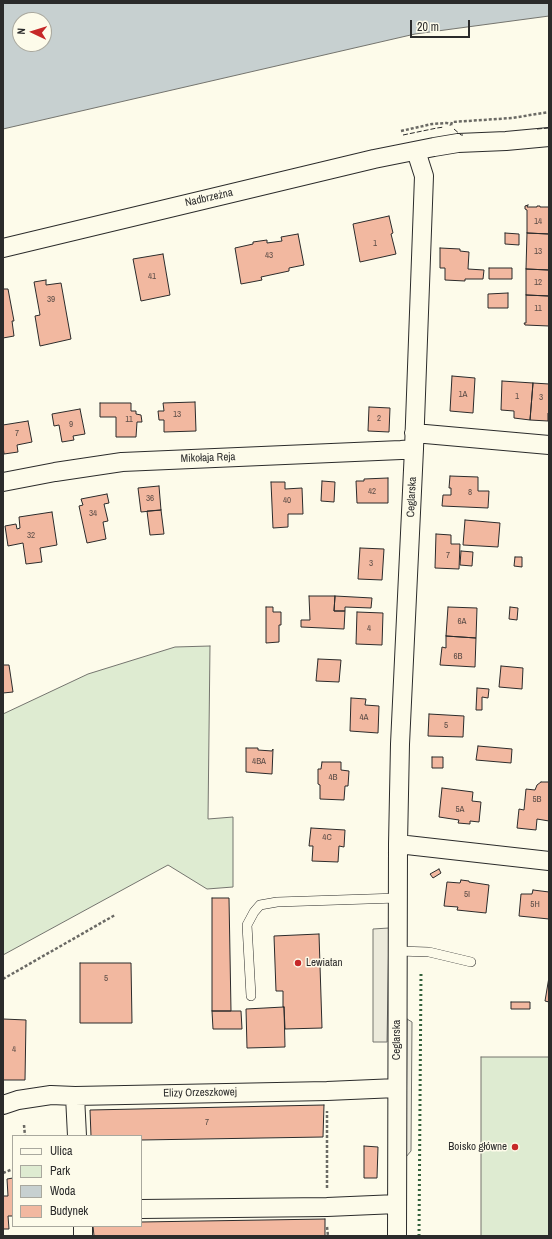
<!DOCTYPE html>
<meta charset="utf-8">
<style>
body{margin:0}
#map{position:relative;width:552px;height:1239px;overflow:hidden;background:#fdfbea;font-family:"Archivo Narrow",sans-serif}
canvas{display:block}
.frame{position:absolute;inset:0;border:4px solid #2b2b2b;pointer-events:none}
.legend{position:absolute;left:12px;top:1135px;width:130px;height:92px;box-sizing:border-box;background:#fdfbea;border:1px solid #a9a89e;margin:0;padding:5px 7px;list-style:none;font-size:12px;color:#2b2b2b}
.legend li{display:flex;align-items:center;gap:8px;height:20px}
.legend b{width:20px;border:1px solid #a9a89e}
.north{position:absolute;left:12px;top:12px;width:40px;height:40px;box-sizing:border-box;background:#fdfbea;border:1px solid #a9a89e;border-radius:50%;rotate:274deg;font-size:11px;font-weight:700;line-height:16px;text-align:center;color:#2b2b2b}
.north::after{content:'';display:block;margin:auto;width:14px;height:18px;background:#c62828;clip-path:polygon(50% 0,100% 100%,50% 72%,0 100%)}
.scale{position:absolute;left:410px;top:20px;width:60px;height:18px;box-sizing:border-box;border:2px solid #2b2b2b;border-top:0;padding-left:5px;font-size:12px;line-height:14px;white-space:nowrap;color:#2b2b2b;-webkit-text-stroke:3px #fdfbea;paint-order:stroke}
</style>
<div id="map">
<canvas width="552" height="1239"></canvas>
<div class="frame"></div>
<ul class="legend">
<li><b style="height:5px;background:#fdfbea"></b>Ulica</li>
<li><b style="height:11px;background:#deebd1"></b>Park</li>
<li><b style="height:11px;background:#c7d0d0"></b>Woda</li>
<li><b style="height:11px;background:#f2b8a0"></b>Budynek</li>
</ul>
<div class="north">N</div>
<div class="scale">20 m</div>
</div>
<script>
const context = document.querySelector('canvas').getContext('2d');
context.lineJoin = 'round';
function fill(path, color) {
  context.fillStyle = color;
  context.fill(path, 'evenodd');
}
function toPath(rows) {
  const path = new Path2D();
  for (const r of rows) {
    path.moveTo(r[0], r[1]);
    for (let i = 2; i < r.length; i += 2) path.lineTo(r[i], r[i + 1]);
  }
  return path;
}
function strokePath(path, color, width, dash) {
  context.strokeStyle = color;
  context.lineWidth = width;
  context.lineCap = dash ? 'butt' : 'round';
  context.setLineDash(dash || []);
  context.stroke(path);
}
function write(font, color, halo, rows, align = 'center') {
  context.font = font + ' "Archivo Narrow",sans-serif';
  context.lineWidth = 3;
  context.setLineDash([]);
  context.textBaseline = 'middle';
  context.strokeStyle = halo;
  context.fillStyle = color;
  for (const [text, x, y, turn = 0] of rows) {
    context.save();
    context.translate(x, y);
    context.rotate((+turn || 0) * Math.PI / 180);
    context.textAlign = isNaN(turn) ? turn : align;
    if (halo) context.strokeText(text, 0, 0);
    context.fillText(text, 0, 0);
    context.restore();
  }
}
const green = toPath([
 [210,646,208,819,233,817,233,887,207,889,168,865,3,955,3,714,88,674,175,647,210,646],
 [481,1057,549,1057,549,1236,481,1236,481,1057]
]);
const parking = toPath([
 [389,928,387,1042,373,1042,373,929,389,928],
 [407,1019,412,1022,411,1151,406,1157,407,1019]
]);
const water = toPath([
 [3,3,549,3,549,16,415,34,3,129,3,3],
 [20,20,44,20,44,44,20,44,20,20]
]);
const building = toPath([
 [528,205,527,207,537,207,537,206,540,206,540,207,549,207,549,234,527,233,527,210,525,209,525,206,528,205],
 [389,216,393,233,391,234,396,254,360,262,353,224,389,216],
 [505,233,519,234,519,245,505,244,505,233],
 [527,233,549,234,549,270,526,269,527,233],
 [298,234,304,265,289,268,289,271,261,277,262,280,241,284,235,248,253,244,253,242,267,240,267,243,282,241,281,237,298,234],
 [440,248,460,249,460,251,469,252,468,269,484,270,483,279,465,279,465,281,445,280,445,268,440,268,440,248],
 [163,254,170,295,141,301,133,259,163,254],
 [489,268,512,268,512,279,489,279,489,268],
 [526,269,549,270,549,296,526,295,526,269],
 [46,280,46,285,61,283,71,339,40,346,35,316,40,315,34,282,46,280],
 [3,289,8,289,14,321,12,321,14,336,3,338,3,289],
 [508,293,508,308,488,308,488,294,508,293],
 [526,295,549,296,549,326,525,325,524,323,526,323,526,295],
 [452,376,475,378,473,413,450,411,452,376],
 [502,381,533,383,530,420,514,418,514,411,501,410,502,381],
 [533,383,549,384,549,413,548,413,548,421,530,420,533,383],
 [195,402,196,431,164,432,164,420,159,420,158,411,164,411,163,403,195,402],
 [100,403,131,403,131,411,136,411,136,414,141,415,142,422,137,422,136,437,116,437,116,417,100,417,100,403],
 [369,407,390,408,389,432,368,431,369,407],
 [80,409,85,434,73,436,74,440,62,442,59,425,54,426,52,414,80,409],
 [28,421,32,442,17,445,18,452,4,454,3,446,3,425,28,421],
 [450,476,478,477,478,491,489,491,488,508,442,506,443,495,451,495,451,488,449,488,450,476],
 [388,478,388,503,357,503,356,481,364,481,364,479,388,478],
 [322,481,335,482,334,502,321,501,322,481],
 [271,482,285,482,285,489,302,488,303,514,288,514,288,527,273,528,271,482],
 [159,486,161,510,141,512,138,488,159,486],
 [107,494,109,503,104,504,108,521,103,522,106,539,87,543,79,506,83,505,81,499,107,494],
 [161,510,164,534,150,535,147,511,161,510],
 [52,512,57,545,40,548,42,562,26,564,23,543,8,546,5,526,16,524,17,529,20,528,19,517,52,512],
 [465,520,500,523,498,547,463,545,465,520],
 [436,534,451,535,451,544,460,544,459,569,435,568,436,534],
 [360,548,384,549,382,580,358,579,360,548],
 [461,551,473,552,472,566,460,565,461,551],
 [515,557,522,557,522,567,514,566,515,557],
 [309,596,335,596,334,611,345,611,344,629,301,627,301,620,310,620,309,596],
 [335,596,372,598,371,608,345,607,345,611,334,611,335,596],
 [266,607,273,607,273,612,281,612,281,625,279,625,279,642,266,643,266,607],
 [448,607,477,608,476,638,446,636,448,607],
 [510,607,518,608,517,620,509,619,510,607],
 [357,612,383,613,382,645,356,644,357,612],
 [446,636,476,638,475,667,440,665,442,647,446,648,446,636],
 [318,659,341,660,339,682,316,681,318,659],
 [3,665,9,665,13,692,3,693,3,665],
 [501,666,523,668,522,689,499,687,501,666],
 [477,688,489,689,488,698,482,697,482,710,476,710,477,688],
 [351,698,366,699,365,705,379,706,378,733,350,731,351,698],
 [429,714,464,716,463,737,428,736,429,714],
 [478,746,512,749,511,763,476,760,478,746],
 [246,748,258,748,258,750,272,751,273,749,272,774,246,772,246,748],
 [432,757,443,757,443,768,432,768,432,757],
 [322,762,341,762,341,770,349,771,348,786,345,786,344,800,320,799,320,785,318,784,318,769,321,769,322,762],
 [541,782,549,782,549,821,537,819,536,830,517,828,519,809,524,810,526,789,535,790,537,785,541,782],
 [442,788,473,792,472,801,481,802,479,822,470,821,470,824,458,823,459,820,439,817,442,788],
 [311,828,345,830,344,847,339,846,338,862,312,861,313,846,309,846,311,828],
 [439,869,441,873,433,878,430,874,439,869],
 [461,880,469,881,469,882,489,885,486,913,457,910,458,907,444,906,447,882,460,883,461,880],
 [533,890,549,892,549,919,519,916,521,894,532,894,533,890],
 [212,898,229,898,231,1011,212,1011,212,898],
 [319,934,322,1028,285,1029,284,1007,283,1007,283,991,276,991,274,936,319,934],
 [80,963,131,963,132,1023,80,1023,80,963],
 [549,977,549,1002,545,1001,549,977],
 [511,1002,530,1002,530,1009,511,1009,511,1002],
 [284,1007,285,1047,247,1048,246,1009,284,1007],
 [212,1011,241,1011,242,1029,213,1029,212,1011],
 [3,1019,26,1020,25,1080,3,1080,3,1019],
 [324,1105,323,1137,141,1140,141,1136,91,1136,90,1110,324,1105],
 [364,1146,378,1147,377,1178,364,1178,364,1146],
 [13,1178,13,1216,8,1216,9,1229,3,1229,3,1196,8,1196,7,1179,13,1178],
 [325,1219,325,1236,94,1236,93,1226,141,1226,141,1222,325,1219]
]);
const path = toPath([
 [451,125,452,122,512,118,549,112],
 [401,131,432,124,447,123,451,125],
 [3,979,115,915],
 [24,1125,25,1136],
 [3,1173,13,1169],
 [327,1188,327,1111],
 [327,1227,328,1236]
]);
const lane = toPath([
 [398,951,429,952,471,962],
 [251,996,247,925,254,912,260,905,277,902,398,898]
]);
const street = toPath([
 [3,248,374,159,434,147,458,143,506,141,549,137],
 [414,433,549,445],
 [3,482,55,472,122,462,401,450,414,449],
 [398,844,549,861],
 [75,1096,77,1136],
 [3,1105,18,1100,51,1095,75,1096,327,1091,397,1088],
 [141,1209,327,1207,397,1204],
 [83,1226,83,1236],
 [397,1236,398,844,400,744,414,449,424,176,416,151]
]);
const hedge = toPath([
 [419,1236,421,972]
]);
const fence = toPath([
 [454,129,461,135,463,135],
 [537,129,549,128],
 [403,135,437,128,444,127]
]);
const markers = [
 [298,963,4,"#c62828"],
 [515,1147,4,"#c62828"]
];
const numberNames = [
 ["14",538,222],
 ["1",375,244],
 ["13",538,252],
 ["43",269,256],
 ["41",152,277],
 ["12",538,283],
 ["39",51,300],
 ["11",538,309],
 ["1A",463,395],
 ["1",517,397],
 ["3",541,398],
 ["13",177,415],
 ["2",379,419],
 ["11",129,420],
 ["9",71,425],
 ["7",17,434],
 ["42",372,492],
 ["8",470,493],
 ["36",150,499],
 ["40",287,501],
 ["34",93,514],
 ["32",31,536],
 ["7",448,556],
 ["3",371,564],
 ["6A",462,622],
 ["4",369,629],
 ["6B",458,657],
 ["4A",364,718],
 ["5",446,726],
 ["4BA",259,762],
 ["4B",333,778],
 ["5B",537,800],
 ["5A",460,810],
 ["4C",327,838],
 ["5I",467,895],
 ["5H",535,905],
 ["5",106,979],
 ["4",14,1050],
 ["7",207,1123]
];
const streetNames = [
 ["Nadbrzeżna",209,198,-13],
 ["Mikołaja Reja",208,458,-2],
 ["Ceglarska",412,497,-87],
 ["Ceglarska",397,1040,-90],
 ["Elizy Orzeszkowej",200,1093,-1]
];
const poiNames = [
 ["Lewiatan",306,963],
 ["Boisko główne",507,1147,"right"]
];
fill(green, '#deebd1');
strokePath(green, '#74746e', 1);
fill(parking, '#eceadb');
strokePath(parking, '#74746e', 1);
fill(water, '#c7d0d0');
strokePath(water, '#74746e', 1);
fill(building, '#f2b8a0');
strokePath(building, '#2b2b2b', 1);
strokePath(lane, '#2b2b2b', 10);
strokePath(street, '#2b2b2b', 20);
strokePath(path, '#6a6964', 2.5, [3, 2]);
strokePath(lane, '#fdfbea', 9);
strokePath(street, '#fdfbea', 18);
strokePath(hedge, '#34623c', 3, [2, 3]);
strokePath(fence, '#2b2b2b', 1, [5, 2]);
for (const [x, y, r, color] of markers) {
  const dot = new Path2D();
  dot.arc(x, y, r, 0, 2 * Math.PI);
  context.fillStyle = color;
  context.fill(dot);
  strokePath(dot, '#fdfbea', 1.5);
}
write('9px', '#5d4e48', null, numberNames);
write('11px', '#2b2b2b', '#fdfbea', streetNames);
write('11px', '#2b2b2b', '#fdfbea', poiNames, 'left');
</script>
